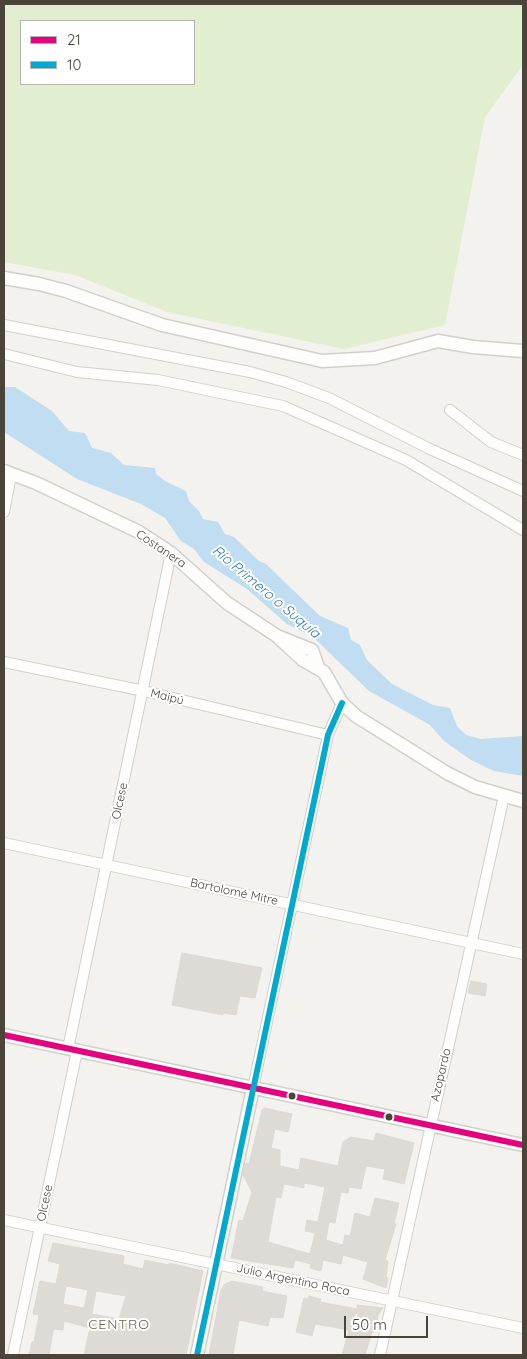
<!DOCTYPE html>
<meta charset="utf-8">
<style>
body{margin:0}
#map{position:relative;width:527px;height:1359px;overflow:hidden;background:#f4f2ee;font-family:Quicksand,sans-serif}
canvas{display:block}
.frame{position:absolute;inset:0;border:5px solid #4b4439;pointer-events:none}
.legend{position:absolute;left:20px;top:20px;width:175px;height:65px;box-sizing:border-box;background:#fff;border:1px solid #b7b4b0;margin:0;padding:6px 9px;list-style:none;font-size:15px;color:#4b4439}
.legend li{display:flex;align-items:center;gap:10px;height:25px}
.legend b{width:25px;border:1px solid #b7b4b0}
.scale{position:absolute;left:344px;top:1316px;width:84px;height:22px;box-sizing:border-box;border:2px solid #4b4439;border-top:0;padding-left:6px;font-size:15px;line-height:18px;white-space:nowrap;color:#4b4439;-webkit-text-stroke:4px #fff;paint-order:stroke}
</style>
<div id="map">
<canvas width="527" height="1359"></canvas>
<div class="frame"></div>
<ul class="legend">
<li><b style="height:6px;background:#e5007d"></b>21</li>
<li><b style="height:6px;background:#00a9ce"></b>10</li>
</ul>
<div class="scale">50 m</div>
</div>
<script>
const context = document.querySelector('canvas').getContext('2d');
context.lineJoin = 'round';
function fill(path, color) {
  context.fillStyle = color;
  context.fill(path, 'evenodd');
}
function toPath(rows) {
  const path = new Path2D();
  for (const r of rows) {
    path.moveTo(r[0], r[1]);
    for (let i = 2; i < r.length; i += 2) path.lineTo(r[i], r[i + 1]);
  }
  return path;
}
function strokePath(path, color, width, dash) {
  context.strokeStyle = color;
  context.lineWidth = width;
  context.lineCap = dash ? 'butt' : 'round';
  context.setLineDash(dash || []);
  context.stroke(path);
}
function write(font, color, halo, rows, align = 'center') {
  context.font = font + ' Quicksand,sans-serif';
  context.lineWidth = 4;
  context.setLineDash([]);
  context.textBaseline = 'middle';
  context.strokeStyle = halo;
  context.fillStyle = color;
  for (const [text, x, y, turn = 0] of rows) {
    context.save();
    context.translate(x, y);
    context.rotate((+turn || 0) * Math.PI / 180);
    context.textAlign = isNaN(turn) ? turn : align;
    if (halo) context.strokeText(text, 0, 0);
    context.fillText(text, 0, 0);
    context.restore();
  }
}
const green = toPath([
 [4,4,523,4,523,65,485,117,445,325,344,349,167,312,75,275,4,262],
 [21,21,194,21,194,84,21,84]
]);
const water = toPath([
 [4,387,15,387,52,411,69,431,85,433,92,448,111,453,124,465,155,468,156,474,165,481,186,491,189,501,199,511,203,519,218,522,225,534,234,537,259,561,266,564,320,616,348,628,351,640,360,645,367,660,392,684,433,705,450,708,457,726,466,735,480,739,523,736,523,776,494,771,471,760,444,741,430,725,369,691,312,636,287,624,247,589,204,562,194,549,181,541,165,518,141,504,77,479,4,432]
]);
const building = toPath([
 [182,953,262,968,255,998,240,996,236,1015,223,1013,223,1015,172,1005,182,953],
 [471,981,487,984,485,996,468,993,471,981],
 [265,1108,292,1114,288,1132,275,1129,271,1148,280,1150,280,1166,299,1170,301,1158,338,1166,343,1142,351,1137,374,1141,376,1133,414,1143,404,1184,383,1179,385,1169,366,1166,361,1189,349,1187,348,1193,341,1192,335,1223,329,1222,326,1240,343,1245,345,1235,350,1236,355,1213,370,1217,375,1198,399,1203,394,1224,396,1224,385,1260,388,1261,386,1277,388,1278,386,1288,363,1279,368,1262,343,1255,341,1264,323,1260,321,1271,310,1268,311,1264,295,1260,293,1268,231,1258,239,1220,243,1221,252,1192,243,1175,246,1163,249,1164,262,1110,265,1108],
 [304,1183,325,1187,318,1222,307,1220,305,1231,315,1233,310,1254,268,1242,276,1197,281,1198,284,1184,304,1188,304,1183],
 [53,1243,124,1256,123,1264,143,1269,145,1260,169,1265,169,1263,203,1271,186,1355,84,1355,90,1328,64,1321,63,1330,55,1329,53,1331,49,1355,29,1355,32,1342,34,1342,39,1315,33,1314,40,1281,56,1284,60,1264,48,1261,53,1243],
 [66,1286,88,1290,84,1308,63,1304,66,1286],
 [96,1291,126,1296,119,1319,92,1314,96,1291],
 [232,1281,263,1287,262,1291,287,1296,283,1318,270,1317,268,1326,239,1320,233,1355,209,1355,221,1290,225,1284,232,1281],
 [309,1296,321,1299,320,1302,357,1309,357,1305,383,1308,378,1315,375,1332,372,1332,365,1355,342,1355,349,1330,315,1324,312,1336,296,1332,304,1298,308,1299,309,1296]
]);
const minor = toPath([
 [4,325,250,372,286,382,329,398,430,449,523,491],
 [4,354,77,372,158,380,283,406,406,460,523,530],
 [450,410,491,442,523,455],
 [4,512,11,475],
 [4,662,144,691,328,735],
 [4,843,523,954],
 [68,1049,171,553],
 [253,1088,328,735,342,703],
 [4,1220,523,1328],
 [13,1355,77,1051],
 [380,1355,504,796]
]);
const tertiary = toPath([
 [4,278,39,284,66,291,162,325,322,361,375,358,438,341,473,347,523,351],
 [4,471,36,483,139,532,171,553,227,603,277,636,312,650,318,667],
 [279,638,303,660,324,672,342,703,356,716,447,773,475,787,523,801],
 [4,1035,523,1145],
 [197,1355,253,1088]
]);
const bus1 = toPath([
 [4,1035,523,1145]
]);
const bus2 = toPath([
 [197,1355,328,735,342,703]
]);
const markers = [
 [292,1096,4.5,"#4b4439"],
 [389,1117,4.5,"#4b4439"]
];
const streetNames = [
 ["Costanera",161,549,34],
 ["Maipú",167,697,14],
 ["Olcese",120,801,-78],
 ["Bartolomé Mitre",234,892,12],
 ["Azopardo",441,1075,-77],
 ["Olcese",45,1203,-78],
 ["Julio Argentino Roca",293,1280,12]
];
const waterNames = [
 ["Río Primero o Suquía",266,592,40]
];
const neighbourhoodNames = [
 ["CENTRO",119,1325]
];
fill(green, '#e1eecf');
fill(water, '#c0ddf1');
fill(building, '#dedbd6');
strokePath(building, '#dcd9d4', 1);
strokePath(minor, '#d2d0cb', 12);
strokePath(tertiary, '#d2d0cb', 15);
strokePath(minor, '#fdfdfc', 10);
strokePath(tertiary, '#fdfdfc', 12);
strokePath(bus1, '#e5007d', 6);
strokePath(bus2, '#00a9ce', 6);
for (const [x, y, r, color] of markers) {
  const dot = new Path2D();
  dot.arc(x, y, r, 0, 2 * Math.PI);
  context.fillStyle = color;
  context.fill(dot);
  strokePath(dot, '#fff', 2);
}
write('12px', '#4b4439', '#fff', streetNames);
write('italic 14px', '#2e7ab2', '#fff', waterNames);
context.letterSpacing = '1px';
write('14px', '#6e6250', '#fff', neighbourhoodNames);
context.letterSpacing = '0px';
</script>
